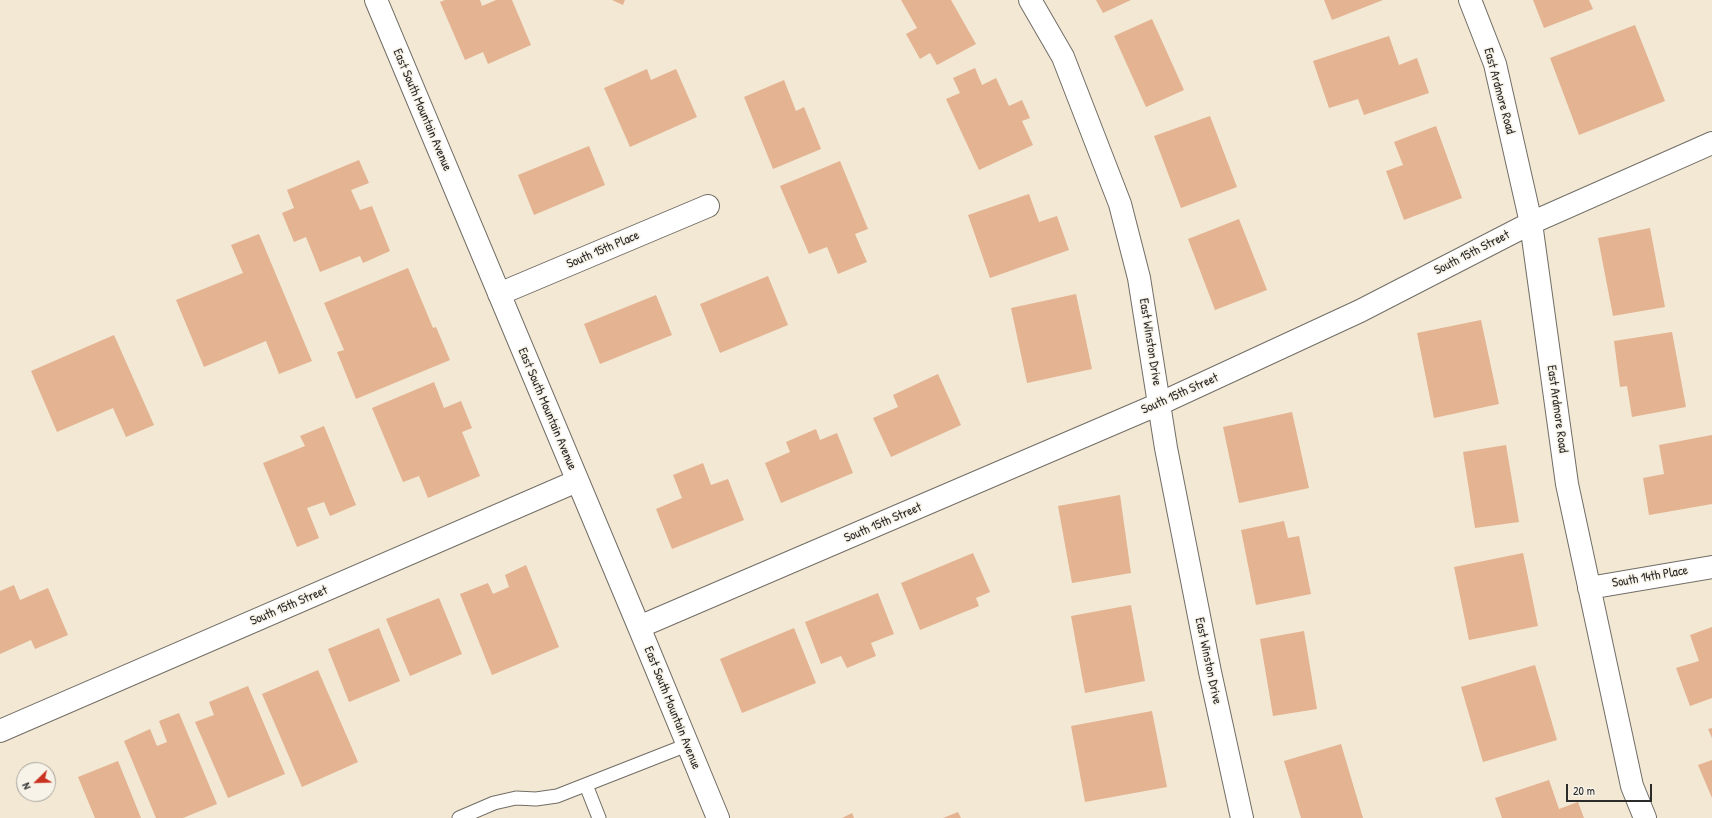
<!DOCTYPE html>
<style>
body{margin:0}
#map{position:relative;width:1712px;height:818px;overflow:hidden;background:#f3e8d3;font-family:"Patrick Hand",sans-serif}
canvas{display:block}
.north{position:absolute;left:16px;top:762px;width:40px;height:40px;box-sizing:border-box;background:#f7f3e8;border:1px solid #a5a39c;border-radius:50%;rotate:247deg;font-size:11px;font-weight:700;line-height:16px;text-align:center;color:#2b2b2b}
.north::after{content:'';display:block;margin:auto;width:14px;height:18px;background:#c8321e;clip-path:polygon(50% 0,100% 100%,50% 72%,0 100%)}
.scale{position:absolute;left:1566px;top:784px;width:86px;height:18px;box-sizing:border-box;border:2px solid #2b2b2b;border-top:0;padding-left:5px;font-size:12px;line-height:14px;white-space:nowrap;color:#2b2b2b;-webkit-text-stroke:3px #f7f3e8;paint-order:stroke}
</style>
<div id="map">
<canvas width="1712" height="818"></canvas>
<div class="north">N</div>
<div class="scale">20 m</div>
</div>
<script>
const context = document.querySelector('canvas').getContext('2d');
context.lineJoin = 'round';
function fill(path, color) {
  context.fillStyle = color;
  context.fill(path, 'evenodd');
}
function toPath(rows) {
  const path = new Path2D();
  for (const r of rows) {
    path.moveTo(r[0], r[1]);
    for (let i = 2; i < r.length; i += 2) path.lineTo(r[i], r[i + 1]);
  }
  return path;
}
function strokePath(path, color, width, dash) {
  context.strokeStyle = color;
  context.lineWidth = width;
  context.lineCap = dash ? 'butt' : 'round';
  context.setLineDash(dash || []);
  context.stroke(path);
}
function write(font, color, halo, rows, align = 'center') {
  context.font = font + ' "Patrick Hand",sans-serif';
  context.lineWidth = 3;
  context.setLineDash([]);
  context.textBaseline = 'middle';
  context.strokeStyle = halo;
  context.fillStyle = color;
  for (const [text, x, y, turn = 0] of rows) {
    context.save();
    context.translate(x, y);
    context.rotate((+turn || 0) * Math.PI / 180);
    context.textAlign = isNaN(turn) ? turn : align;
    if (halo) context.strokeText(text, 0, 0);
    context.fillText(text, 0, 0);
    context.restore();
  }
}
const building = toPath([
 [445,0,480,0,482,6,496,0,512,0,531,45,488,64,483,52,465,60,440,2],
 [612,0,625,0,623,5],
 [901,0,951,0,976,44,937,65,930,53,920,59,906,34,917,28],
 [1096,0,1131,0,1103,13],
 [1324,0,1383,0,1332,20],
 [1533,0,1589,0,1593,9,1544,28],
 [1152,19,1184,90,1146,107,1114,36],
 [1635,25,1665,101,1579,135,1550,58],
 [1389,36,1399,65,1417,58,1429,93,1364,115,1358,99,1329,108,1313,61],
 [975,68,982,85,996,78,1009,106,1022,100,1030,118,1022,121,1033,145,979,170,946,99,960,93,953,78],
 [647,69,651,80,676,69,697,117,630,147,604,88],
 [784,80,796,111,804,107,821,149,773,169,744,97],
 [1210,116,1237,187,1181,208,1154,136],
 [1436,126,1462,198,1404,220,1386,171,1403,165,1394,142],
 [589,146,605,185,534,215,518,175],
 [359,160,369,183,351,190,360,210,372,206,390,251,363,263,360,256,320,272,306,237,294,242,282,213,294,208,287,190],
 [840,161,868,229,855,234,867,262,838,274,827,247,809,254,780,186],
 [1029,194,1039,222,1057,216,1069,250,990,278,968,215],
 [1239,219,1267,290,1215,310,1188,239],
 [1650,228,1665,307,1613,316,1598,238],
 [259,234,312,361,279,374,266,341,204,367,176,300,243,273,231,245],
 [408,268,433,328,436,327,450,360,356,399,337,352,344,350,324,303],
 [768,276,788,325,720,353,700,304],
 [1076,294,1092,369,1027,383,1011,308],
 [656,295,672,335,600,364,584,324],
 [1481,320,1499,404,1434,418,1417,333],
 [1672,332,1686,407,1632,417,1627,386,1620,387,1614,341],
 [114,335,154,425,126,437,113,408,57,432,31,371],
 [938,374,961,425,891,457,873,418,898,407,893,395],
 [434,382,444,408,461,401,472,428,462,432,480,476,428,498,419,476,403,482,372,408],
 [1292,412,1309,488,1239,503,1223,427],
 [324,426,356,505,330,516,324,502,307,508,319,538,297,547,263,463,305,446,300,436],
 [816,429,820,440,837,433,853,473,781,503,765,463,790,452,786,442],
 [1712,435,1712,504,1649,515,1643,478,1664,474,1659,445],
 [1506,445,1519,522,1475,528,1463,452],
 [703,463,711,485,728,479,744,520,672,549,656,509,682,498,673,475],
 [1120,495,1131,573,1072,583,1058,506],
 [1284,521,1288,538,1299,536,1311,594,1256,605,1241,530],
 [973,553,990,592,976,598,979,606,920,630,901,583],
 [1523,553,1538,626,1469,640,1454,567],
 [526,565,559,647,492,675,460,594,488,583,493,594,509,587,505,575],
 [14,585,20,600,48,588,68,635,35,649,31,640,0,654,0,591],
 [878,593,894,634,871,643,876,656,847,668,841,656,821,664,805,622],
 [439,598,462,654,410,676,386,619],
 [1131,605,1145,681,1085,693,1071,616],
 [1712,627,1712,698,1690,706,1676,668,1699,661,1690,635],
 [379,628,400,681,349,702,328,649],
 [794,628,816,683,742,713,720,659],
 [1304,631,1317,709,1273,716,1260,639],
 [1535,665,1557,740,1483,762,1461,687],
 [318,670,358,762,302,787,262,694],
 [248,686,285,774,228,798,195,722,214,715,209,702],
 [1152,711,1167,787,1085,802,1071,726],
 [179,713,217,804,183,818,156,818,124,741,150,729,157,746,167,742,159,721],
 [1712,728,1712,738,1708,729],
 [1341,744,1363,818,1301,818,1284,761],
 [1712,760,1712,798,1698,765],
 [118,761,141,818,95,818,78,777],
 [1549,780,1559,809,1578,802,1584,818,1502,818,1495,798],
 [958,812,961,818,943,818],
 [852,813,854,818,842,818]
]);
const lane = toPath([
 [586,785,599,818],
 [459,818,494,803,516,798,536,799,557,796,687,745]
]);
const street = toPath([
 [376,0,639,627,718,818],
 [1030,0,1063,57,1120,204,1139,278,1166,448,1210,672,1242,818],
 [1470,0,1495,64,1531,223,1567,484,1632,786,1645,818],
 [499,294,708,206],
 [1589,588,1712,567],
 [639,627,1159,404,1360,311,1531,223,1712,143],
 [0,731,577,481]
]);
const streetNames = [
 ["East Ardmore Road",1499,91,75],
 ["East South Mountain Avenue",422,110,67],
 ["South 15th Place",603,250,-23],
 ["South 15th Street",1472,253,-27],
 ["East Winston Drive",1150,342,81],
 ["South 15th Street",1180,394,-24],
 ["East South Mountain Avenue",547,409,67],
 ["East Ardmore Road",1557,409,82],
 ["South 15th Street",883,523,-23],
 ["South 14th Place",1650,577,-10],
 ["South 15th Street",289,606,-23],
 ["East Winston Drive",1208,661,78],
 ["East South Mountain Avenue",672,708,68]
];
fill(building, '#e3b392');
strokePath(lane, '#716d66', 15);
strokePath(street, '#716d66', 24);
strokePath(lane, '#fff', 13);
strokePath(street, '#fff', 22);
write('13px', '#2b2b2b', '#f7f3e8', streetNames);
</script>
